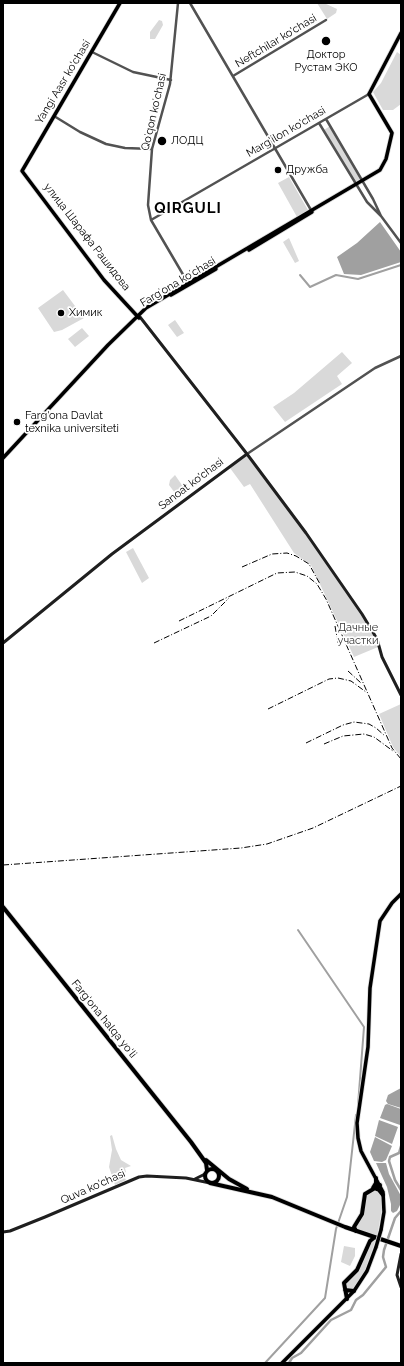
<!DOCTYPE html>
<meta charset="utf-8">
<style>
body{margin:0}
#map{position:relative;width:404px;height:1366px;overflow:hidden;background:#fff;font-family:Raleway,sans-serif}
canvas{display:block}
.frame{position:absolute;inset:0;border:4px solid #000;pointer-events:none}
</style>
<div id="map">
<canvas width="404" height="1366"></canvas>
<div class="frame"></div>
</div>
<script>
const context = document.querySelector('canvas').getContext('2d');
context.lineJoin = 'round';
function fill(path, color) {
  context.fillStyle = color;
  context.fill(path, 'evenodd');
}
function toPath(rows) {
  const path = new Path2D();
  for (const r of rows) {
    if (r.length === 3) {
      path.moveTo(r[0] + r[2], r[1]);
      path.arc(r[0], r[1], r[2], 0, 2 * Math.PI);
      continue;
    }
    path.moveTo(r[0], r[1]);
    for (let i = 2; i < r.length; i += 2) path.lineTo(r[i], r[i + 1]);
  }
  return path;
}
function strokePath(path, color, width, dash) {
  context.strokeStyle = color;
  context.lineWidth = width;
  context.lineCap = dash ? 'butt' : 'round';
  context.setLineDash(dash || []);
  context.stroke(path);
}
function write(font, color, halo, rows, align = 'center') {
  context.font = font + ' Raleway,sans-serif';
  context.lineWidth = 3.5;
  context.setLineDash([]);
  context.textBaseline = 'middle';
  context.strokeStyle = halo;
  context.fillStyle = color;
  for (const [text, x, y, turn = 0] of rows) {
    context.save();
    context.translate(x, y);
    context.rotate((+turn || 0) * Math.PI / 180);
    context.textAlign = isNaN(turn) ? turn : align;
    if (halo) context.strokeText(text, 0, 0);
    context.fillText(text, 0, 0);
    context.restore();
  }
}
const green = toPath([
 [317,3,324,3,337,9,336,13,327,19],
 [159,20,162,21,163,25,155,39,150,39,150,32],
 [397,52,401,55,401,104,393,110,383,110,373,92,381,83],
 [330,126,361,179,355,182,324,130],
 [289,177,308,210,297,217,278,183],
 [289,238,299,261,295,263,283,242],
 [63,290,84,318,62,330,54,332,38,308],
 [175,320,184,333,177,337,168,325],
 [82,328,89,336,75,347,68,339],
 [342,352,352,363,337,376,342,384,285,422,273,407,294,393],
 [247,456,314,544,367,622,378,647,354,657,311,565,294,553,250,484,244,487,230,468],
 [175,475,186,491,178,497,169,485,170,480],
 [133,548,149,578,142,583,126,552],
 [401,704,401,757,393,747,379,714],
 [112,1135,116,1149,121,1160,131,1166,125,1168,126,1172,123,1174,126,1180,115,1185,109,1167,112,1150,110,1136],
 [376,1190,381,1195,382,1208,377,1237,357,1230,356,1226,358,1223,366,1194],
 [374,1239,376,1239,364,1273,352,1290,346,1289,345,1283,357,1273,372,1241],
 [344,1246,355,1248,355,1256,350,1266,341,1262]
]);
const water = toPath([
 [380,222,401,252,401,262,361,275,344,274,337,257,357,243],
 [401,1088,401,1108,388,1104,386,1101,388,1095],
 [387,1104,401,1109,400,1125,380,1118,385,1105],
 [379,1120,398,1127,392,1144,375,1136],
 [375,1137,392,1146,386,1160,382,1162,374,1161,370,1152],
 [376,1163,386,1163,389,1174,401,1196,401,1203,397,1211,393,1213,391,1211,391,1204,387,1187]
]);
const canal = toPath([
 [300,275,310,287,336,275,358,279,401,265],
 [298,930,364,1027,358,1105],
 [265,1363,325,1298,336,1229,347,1197,356,1115]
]);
const river = toPath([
 [401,1146,399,1153,390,1157,389,1161,395,1180,401,1190],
 [289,1363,292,1358,301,1353,331,1320,351,1310,356,1300,363,1295,386,1267,383,1257,384,1250,395,1218,401,1211]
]);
const tertiary = toPath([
 [178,3,170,84,152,149,148,205,151,220,188,283],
 [190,3,311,210],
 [92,52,133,72,171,80],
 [233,76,326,20],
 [54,116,80,132,106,144,125,148,152,149],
 [319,123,367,202,381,216,373,199,326,119],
 [381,216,401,243],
 [151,220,369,94],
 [247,454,375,368,401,356]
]);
const secondary = toPath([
 [140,317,247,454,306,533,362,614,377,639,382,657,401,695],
 [3,643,112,554,247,454],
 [195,1179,205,1174],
 [3,1232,10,1231,45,1217,139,1177,147,1176,186,1178,210,1183],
 [401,1254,397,1275,401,1287]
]);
const primary = toPath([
 [120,3,22,171,104,280,139,318],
 [249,250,312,212],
 [171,295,216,269],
 [3,458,108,345,146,308,380,170,386,159,392,133,369,94,401,33],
 [381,1230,384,1212,383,1192,361,1151,358,1138,357,1123,368,1047,370,988,380,921,392,903,401,894],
 [282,1363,354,1291,367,1271,376,1247]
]);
const trunk = toPath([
 [3,907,191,1142,206,1163,207,1170],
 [206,1160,229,1179,247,1189],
 [212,1176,7],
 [210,1183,272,1197,345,1227,401,1246],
 [373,1188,376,1183,376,1178],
 [374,1188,379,1190,383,1195],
 [356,1231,354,1227,362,1214,365,1194,380,1185],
 [345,1290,354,1291],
 [347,1299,344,1283,357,1270,370,1241,375,1237]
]);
const rail = toPath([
 [242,567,272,554,287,553,296,556,309,564,320,584],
 [179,621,277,573,295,572,307,576,317,584,326,599,392,748,401,759],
 [335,626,338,643],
 [154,643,211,616,229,598],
 [348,671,361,683],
 [268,709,329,679,338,678,351,681,366,692],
 [306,743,343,725,354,722,369,724,376,728,385,736],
 [324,744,343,736,364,734,374,737,393,751],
 [3,865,241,848,267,844,313,828,401,786]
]);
const primaryBridge = toPath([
 [376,1247,381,1230]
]);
const markers = [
 [326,41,5,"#000"],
 [162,141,5,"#000"],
 [278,170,4,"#000"],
 [61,313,4,"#000"],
 [17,422,4,"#000"]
];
const streetNames = [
 ["Neftchilar ko'chasi",276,41,-31],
 ["Yangi Aasr ko'chasi",63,82,-59],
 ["Qoʻqon koʻchasi",154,112,-77],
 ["Marg'ilon ko'chasi",286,132,-30],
 ["улица Шарафа Рашидова",87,237,52],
 ["Fargʻona koʻchasi",178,282,-31],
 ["Sanoat ko'chasi",191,484,-37],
 ["Farg‘ona halqa yo‘li",104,1019,51],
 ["Quva ko'chasi",93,1187,-24]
];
const poiNames = [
 ["Доктор",326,55,"center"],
 ["Рустам ЭКО",326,68,"center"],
 ["ЛОДЦ",171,141],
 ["Дружба",286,170],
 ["Химик",69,313],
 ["Farg'ona Davlat",25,416],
 ["texnika universiteti",25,429]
];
const parkNames = [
 ["Дачные",358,628],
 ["участки",358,641]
];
const districtNames = [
 ["QIRGULI",188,208]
];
fill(green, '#d9d9d9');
fill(water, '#a0a0a0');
strokePath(canal, '#a0a0a0', 2);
strokePath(river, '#a0a0a0', 2.5);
strokePath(primary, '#dbdbdb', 5);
strokePath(trunk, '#dbdbdb', 5.5);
strokePath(tertiary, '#525252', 2.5);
strokePath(secondary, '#1f1f1f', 3);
strokePath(primary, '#000', 3.5);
strokePath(trunk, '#000', 4);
strokePath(rail, '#000', 1, [6, 2, 1, 2]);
strokePath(primaryBridge, '#dbdbdb', 5, []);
strokePath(primaryBridge, '#000', 3.5);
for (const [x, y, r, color] of markers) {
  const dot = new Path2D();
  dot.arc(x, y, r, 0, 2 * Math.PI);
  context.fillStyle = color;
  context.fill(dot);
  strokePath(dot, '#fff', 1.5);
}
write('11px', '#000', '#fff', streetNames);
write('11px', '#000', '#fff', poiNames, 'left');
write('11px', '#303030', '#fff', parkNames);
context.letterSpacing = '1px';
write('bold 15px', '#000', '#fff', districtNames);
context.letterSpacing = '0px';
</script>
